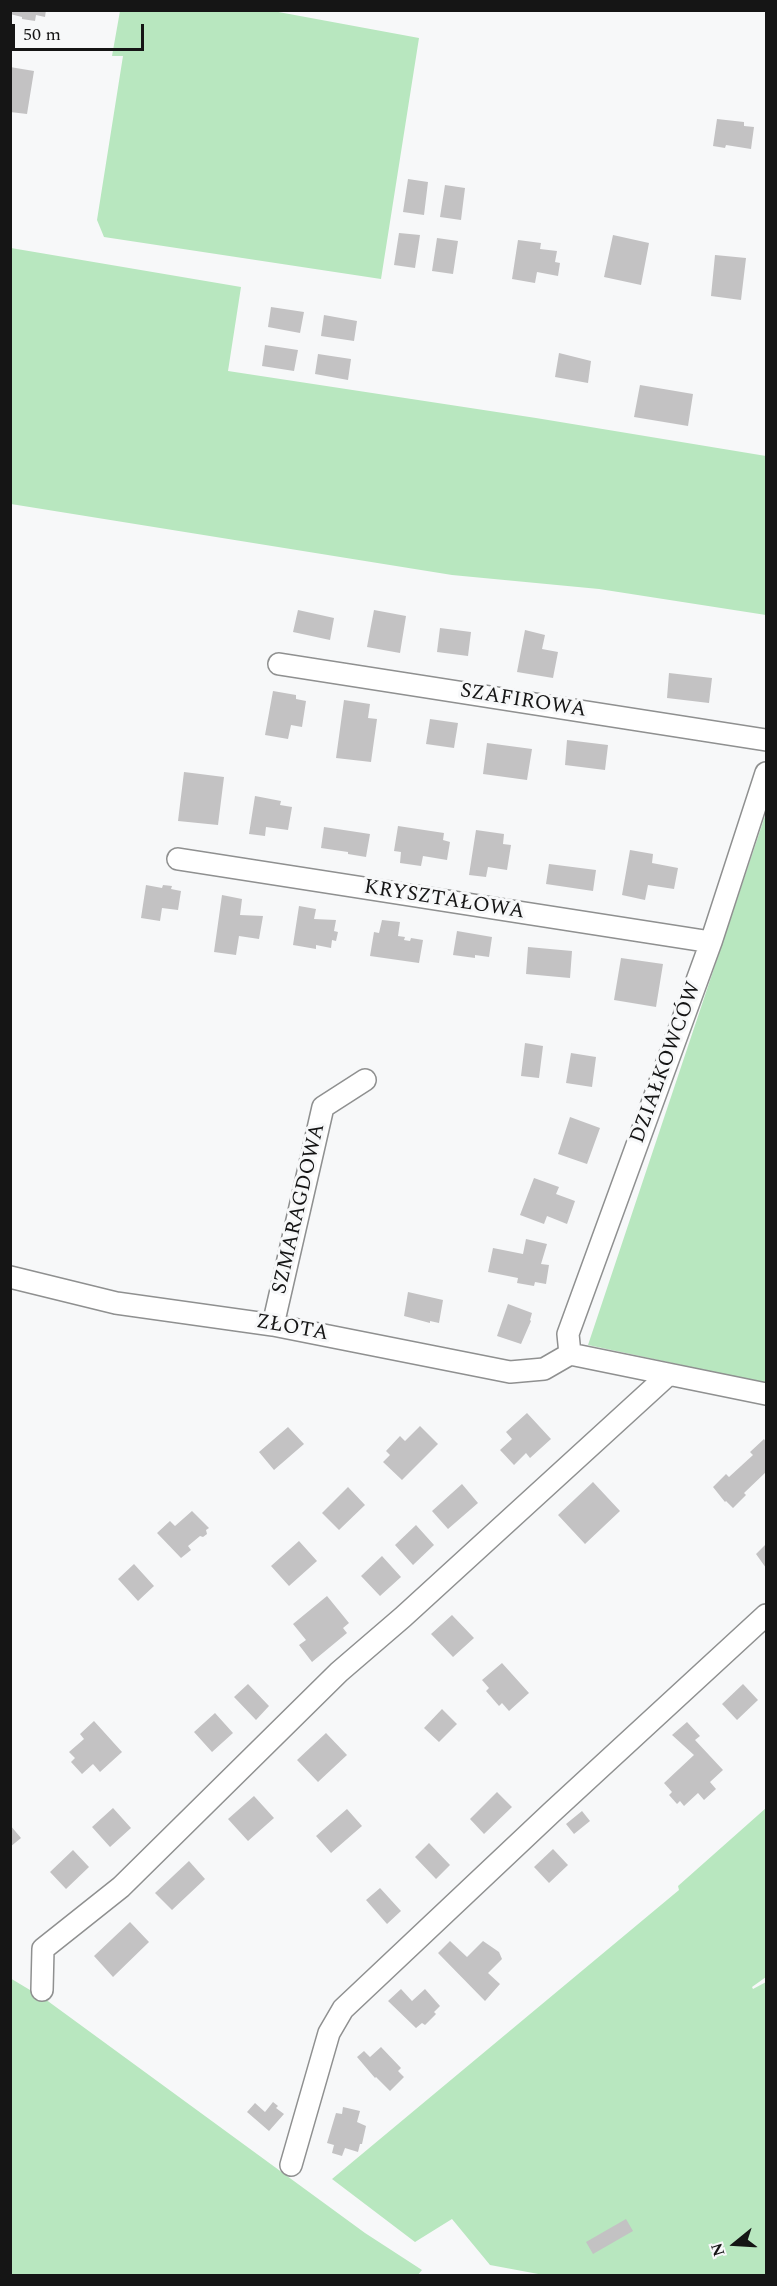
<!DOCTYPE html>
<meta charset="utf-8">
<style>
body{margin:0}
#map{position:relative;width:777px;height:2286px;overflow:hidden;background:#f7f8f9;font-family:Spectral,serif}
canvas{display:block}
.frame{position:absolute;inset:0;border:12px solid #151515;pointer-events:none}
.north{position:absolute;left:705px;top:2214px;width:60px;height:60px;-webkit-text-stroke:4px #f7f8f9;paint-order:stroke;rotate:252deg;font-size:16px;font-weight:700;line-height:24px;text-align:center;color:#151515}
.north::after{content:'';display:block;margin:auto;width:21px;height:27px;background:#151515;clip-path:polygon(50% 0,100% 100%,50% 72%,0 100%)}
.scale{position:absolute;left:12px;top:24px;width:132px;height:27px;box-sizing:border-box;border:3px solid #151515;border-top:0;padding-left:8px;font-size:18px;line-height:21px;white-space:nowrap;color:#151515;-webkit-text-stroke:4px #f7f8f9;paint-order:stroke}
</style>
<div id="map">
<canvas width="777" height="2286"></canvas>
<div class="frame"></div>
<div class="north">N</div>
<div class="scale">50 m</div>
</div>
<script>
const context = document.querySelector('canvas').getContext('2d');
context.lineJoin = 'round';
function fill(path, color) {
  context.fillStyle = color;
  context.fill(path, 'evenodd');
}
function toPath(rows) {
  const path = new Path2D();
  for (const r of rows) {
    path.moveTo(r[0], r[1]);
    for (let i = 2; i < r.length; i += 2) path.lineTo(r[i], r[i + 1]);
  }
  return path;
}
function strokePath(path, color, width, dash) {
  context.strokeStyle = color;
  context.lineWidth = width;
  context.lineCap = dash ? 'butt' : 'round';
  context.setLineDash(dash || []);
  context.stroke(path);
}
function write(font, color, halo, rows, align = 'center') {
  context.font = font + ' Spectral,serif';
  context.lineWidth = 6;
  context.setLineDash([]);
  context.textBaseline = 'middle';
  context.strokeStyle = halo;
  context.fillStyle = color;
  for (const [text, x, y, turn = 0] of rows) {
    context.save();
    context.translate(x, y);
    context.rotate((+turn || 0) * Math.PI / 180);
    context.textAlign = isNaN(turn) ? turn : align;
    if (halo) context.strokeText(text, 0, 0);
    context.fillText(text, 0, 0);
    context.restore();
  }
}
const green = toPath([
 [120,11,273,11,419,38,381,279,104,237,97,220,123,56,112,56],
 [11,248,241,287,228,371,536,418,766,456,766,615,599,589,452,575,11,504],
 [766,813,766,1383,588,1345],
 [766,1808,766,1977,752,1987,753,1989,766,1982,766,2275,549,2276,490,2265,452,2219,415,2242,332,2179,679,1890,678,1886],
 [10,1978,45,1999,365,2233,422,2270,417,2276,11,2275]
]);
const building = toPath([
 [10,10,46,10,45,17,36,15,35,21,22,19,22,17,10,14],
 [10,67,34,71,27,114,10,112],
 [717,119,744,122,744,126,754,127,751,149,726,145,725,148,713,146],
 [408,179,428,182,424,215,403,212],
 [445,185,465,188,461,220,440,217],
 [399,233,420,235,415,268,394,265],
 [613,235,649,243,641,285,604,277],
 [437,238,458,241,453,274,432,271],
 [518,240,541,243,540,249,557,251,555,262,560,263,558,276,537,272,535,283,512,279],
 [715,255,746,258,741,300,711,296],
 [271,307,304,312,300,333,268,327],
 [324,315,357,321,354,341,321,336],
 [265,345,298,350,294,371,262,366],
 [559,353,591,361,588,383,555,377],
 [318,354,351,359,348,380,315,374],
 [640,385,693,394,688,426,634,417],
 [298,610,334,618,330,640,293,632],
 [374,610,406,616,400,653,367,647],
 [440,628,471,632,468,656,437,652],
 [525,630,545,635,542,649,558,652,553,678,517,672],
 [669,673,712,678,709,703,667,698],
 [273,691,296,695,296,699,306,701,302,727,291,725,288,739,265,735],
 [344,700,370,704,368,718,377,719,371,762,336,758],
 [430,719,458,723,454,748,426,744],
 [567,740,608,745,605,770,565,765],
 [487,743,532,749,527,780,483,774],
 [184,772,224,777,218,825,178,821],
 [255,796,281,801,280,805,292,807,288,830,266,827,265,836,249,834],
 [398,826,444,833,443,840,450,842,447,860,423,856,421,866,400,863,401,852,394,851],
 [324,827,370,834,366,857,348,854,348,852,321,848],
 [476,830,504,834,503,844,511,845,507,870,488,867,486,877,469,875],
 [630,850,653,854,652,863,678,868,674,889,648,885,645,900,622,895],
 [549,864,596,870,593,891,546,884],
 [146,885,162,888,163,885,172,886,171,889,181,891,178,910,162,908,160,921,141,918],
 [222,895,242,899,240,915,263,916,259,939,239,936,236,955,214,952],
 [299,906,316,909,314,919,336,920,334,931,338,932,336,941,332,940,331,948,316,945,316,949,293,945],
 [382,920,400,922,398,936,405,937,404,940,410,941,411,938,423,940,419,963,370,956,374,932,379,933],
 [457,931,492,937,489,957,475,955,475,958,453,955],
 [528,947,572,951,570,978,526,974],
 [621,958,663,964,656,1007,614,1000],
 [525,1043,543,1046,539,1078,521,1076],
 [571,1053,596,1057,592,1087,566,1083],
 [570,1117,600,1128,587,1164,558,1154],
 [534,1178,559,1187,556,1194,575,1201,567,1224,547,1216,544,1224,520,1215],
 [526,1239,547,1244,541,1264,549,1265,546,1284,535,1282,534,1286,517,1283,518,1278,488,1272,493,1248,523,1254],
 [408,1292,443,1300,439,1323,430,1321,430,1323,404,1316],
 [508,1304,532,1313,530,1320,531,1321,521,1344,497,1336],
 [527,1413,551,1439,530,1458,526,1453,514,1465,500,1450,512,1439,506,1432],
 [420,1426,438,1444,402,1480,383,1462,390,1455,386,1451,400,1436,405,1441],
 [288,1427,304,1444,274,1470,259,1452],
 [764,1439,766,1442,766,1472,744,1493,746,1495,733,1508,726,1501,725,1502,713,1487,726,1474,729,1477,753,1455,750,1452],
 [593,1482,620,1511,585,1544,558,1515],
 [462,1484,478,1503,448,1529,432,1511],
 [348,1487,365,1505,339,1530,322,1513],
 [192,1511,209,1528,206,1530,207,1534,203,1537,200,1536,188,1546,191,1550,181,1558,157,1533,170,1521,175,1526],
 [416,1525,434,1545,413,1565,395,1545],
 [299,1541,317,1561,289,1586,271,1566],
 [766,1544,766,1568,756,1554],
 [382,1556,401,1577,380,1596,361,1576],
 [134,1564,154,1586,138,1601,118,1579],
 [327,1596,349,1623,343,1628,347,1633,312,1662,299,1645,306,1640,293,1624],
 [452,1615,474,1638,453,1657,431,1634],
 [502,1663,529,1693,509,1711,502,1703,499,1706,486,1691,489,1688,482,1680],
 [248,1684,269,1706,256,1720,234,1697],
 [743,1684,758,1700,737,1720,722,1704],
 [442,1709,457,1724,439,1742,424,1728],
 [215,1713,233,1733,212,1752,194,1732],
 [94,1721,122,1752,100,1772,93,1764,82,1774,71,1762,75,1758,69,1752,84,1739,80,1734],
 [687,1722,700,1736,695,1740,723,1770,710,1782,716,1789,704,1800,698,1793,684,1806,680,1801,677,1804,669,1795,672,1792,664,1783,694,1755,672,1735],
 [326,1733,347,1755,318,1782,297,1760],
 [497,1792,512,1807,484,1834,470,1819],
 [254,1796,274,1818,248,1841,228,1819],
 [113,1808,131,1828,110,1847,92,1827],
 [347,1809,362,1826,331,1853,316,1836],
 [582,1811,590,1821,574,1834,566,1824],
 [10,1825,21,1838,10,1847],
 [429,1843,450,1865,436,1879,415,1857],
 [553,1849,568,1865,549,1883,534,1867],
 [73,1850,89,1867,66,1889,50,1872],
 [189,1861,205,1879,172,1910,155,1893],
 [380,1888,401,1911,387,1924,366,1900],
 [130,1922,149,1942,113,1977,94,1956],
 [450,1941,467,1957,483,1941,499,1952,502,1959,488,1973,500,1984,485,2001,438,1953],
 [401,1989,412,2001,425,1989,440,2006,434,2012,436,2014,425,2025,422,2023,416,2028,388,2001],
 [381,2047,401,2068,398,2071,404,2077,390,2091,376,2077,375,2078,357,2057,364,2051,370,2057],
 [273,2102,278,2106,276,2108,284,2114,269,2131,247,2112,255,2103,265,2112],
 [343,2107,360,2111,357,2122,366,2126,362,2144,360,2144,358,2152,345,2148,342,2156,332,2153,334,2145,327,2143,336,2113,342,2114],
 [626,2219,633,2231,593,2254,586,2242]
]);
const minor = toPath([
 [279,664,766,740],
 [178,859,711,942],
 [10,1277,116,1303,273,1325,510,1372,544,1369,570,1354],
 [273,1325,323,1107,365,1080],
 [570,1354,568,1334,711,942,766,773],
 [570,1354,766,1394],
 [42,1990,43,1949,121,1887,339,1672,403,1617,668,1375],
 [291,2165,329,2033,343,2009,552,1812,766,1615]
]);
const streetNames = [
 ["SZAFIROWA",523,702,9],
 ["KRYSZTAŁOWA",444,901,9],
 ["DZIAŁKOWCÓW",667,1063,-70],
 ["SZMARAGDOWA",300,1209,-77],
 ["ZŁOTA",292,1329,10]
];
fill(green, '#b8e7bf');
fill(building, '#c3c2c3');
strokePath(minor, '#8f9090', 24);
strokePath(minor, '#fff', 21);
write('21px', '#151515', '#f7f8f9', streetNames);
</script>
